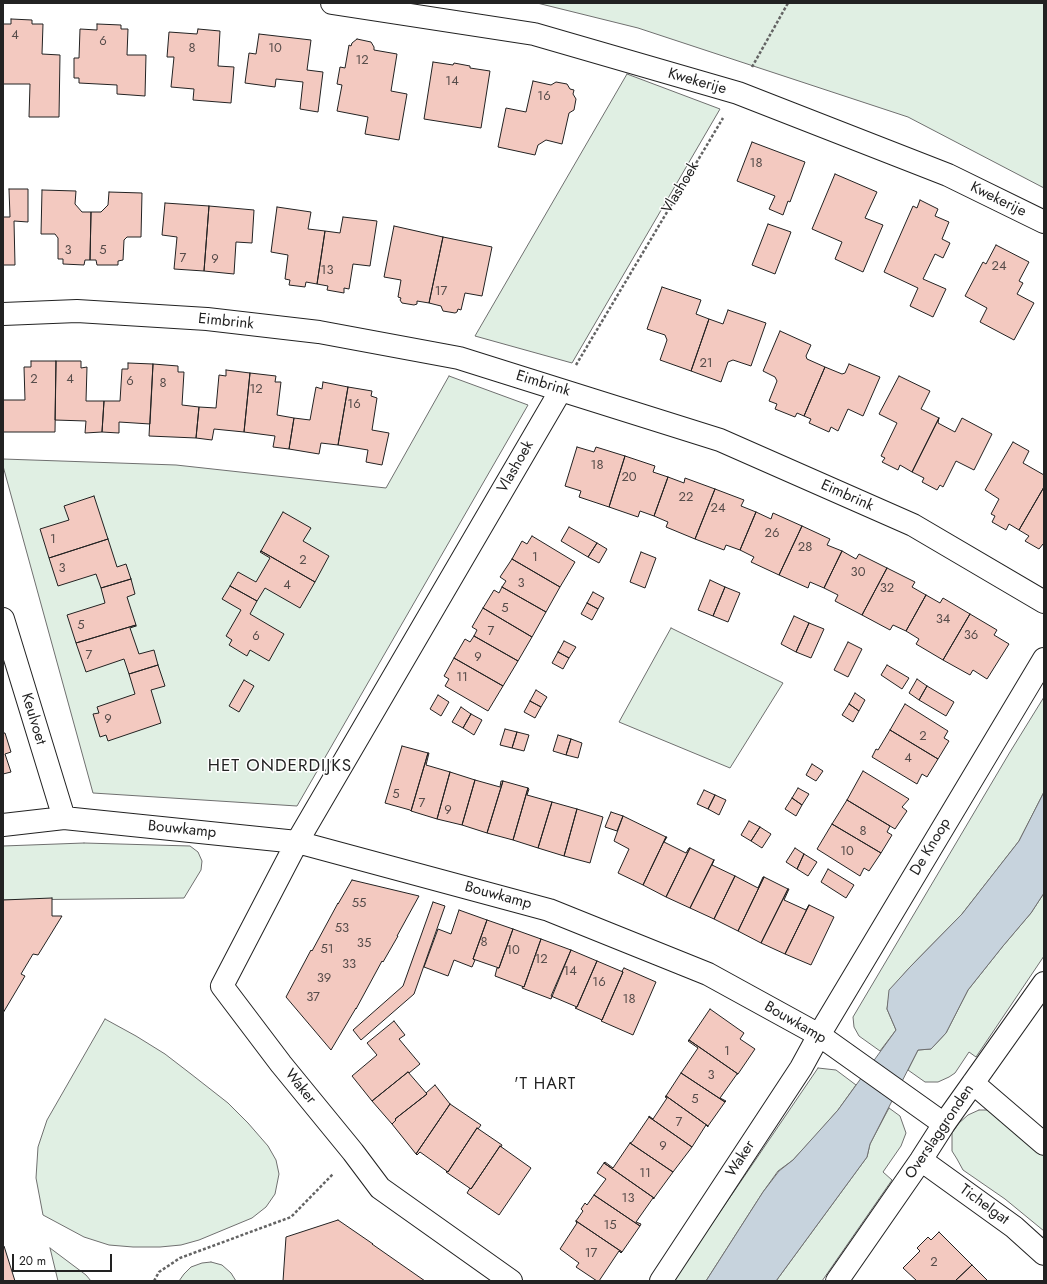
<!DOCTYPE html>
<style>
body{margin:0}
#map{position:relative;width:1047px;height:1284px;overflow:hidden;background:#fff;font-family:Jost,sans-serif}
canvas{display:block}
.frame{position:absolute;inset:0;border:4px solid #222;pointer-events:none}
.scale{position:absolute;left:12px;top:1254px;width:100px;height:18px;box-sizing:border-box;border:2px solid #222;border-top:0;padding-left:5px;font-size:12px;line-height:14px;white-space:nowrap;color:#222;-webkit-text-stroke:3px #fff;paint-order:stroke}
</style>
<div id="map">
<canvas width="1047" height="1284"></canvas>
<div class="frame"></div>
<div class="scale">20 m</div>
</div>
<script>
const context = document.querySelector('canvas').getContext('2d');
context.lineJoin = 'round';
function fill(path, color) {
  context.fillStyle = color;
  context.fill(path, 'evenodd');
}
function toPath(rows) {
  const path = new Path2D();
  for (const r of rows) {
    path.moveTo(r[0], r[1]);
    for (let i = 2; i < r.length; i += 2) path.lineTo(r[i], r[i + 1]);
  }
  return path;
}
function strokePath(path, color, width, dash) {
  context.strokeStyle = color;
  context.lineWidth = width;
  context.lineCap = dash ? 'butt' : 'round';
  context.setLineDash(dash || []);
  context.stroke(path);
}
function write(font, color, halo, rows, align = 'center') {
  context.font = font + ' Jost,sans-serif';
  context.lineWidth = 3;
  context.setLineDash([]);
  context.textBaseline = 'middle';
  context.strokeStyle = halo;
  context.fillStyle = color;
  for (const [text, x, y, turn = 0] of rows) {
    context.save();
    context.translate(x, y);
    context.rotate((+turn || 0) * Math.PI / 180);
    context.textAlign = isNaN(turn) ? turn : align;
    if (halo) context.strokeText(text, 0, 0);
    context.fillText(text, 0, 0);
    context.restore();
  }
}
const green = toPath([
 [537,3,1044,3,1044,188,908,117,638,28,537,3],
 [627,74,720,109,572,363,475,336,627,74],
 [449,376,528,405,297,806,93,793,3,466,3,459,176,465,386,488,449,376],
 [671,628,783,683,730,768,619,722,671,628],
 [1044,697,1044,792,1019,841,962,914,910,967,890,990,887,1009,896,1030,880,1051,859,1036,854,1027,853,1017,1010,752,1044,697],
 [84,843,190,846,198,852,202,861,201,870,184,898,3,900,3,846,84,843],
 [1044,893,1044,956,976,1057,969,1052,955,1073,949,1077,938,1082,925,1082,908,1070,918,1050,931,1049,946,1033,968,990,1003,946,1031,913,1044,893],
 [105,1019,136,1036,165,1054,191,1074,228,1103,248,1123,268,1146,276,1160,279,1174,275,1194,266,1207,252,1218,199,1240,181,1245,160,1247,133,1247,109,1245,84,1237,43,1215,36,1178,38,1147,47,1120,105,1019],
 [818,1068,836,1070,856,1085,838,1110,817,1134,793,1160,778,1171,763,1192,706,1281,673,1281,818,1068],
 [889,1108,900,1116,906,1133,901,1146,883,1172,892,1180,822,1281,776,1281,867,1157,870,1144,889,1108],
 [979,1110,993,1110,1044,1151,1044,1231,1005,1199,963,1170,957,1159,952,1151,952,1133,959,1123,968,1115,979,1110],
 [50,1248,86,1275,91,1281,58,1281,50,1248],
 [211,1262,222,1265,231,1273,236,1281,179,1281,184,1274,191,1267,202,1263,211,1262]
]);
const water = toPath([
 [1044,792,1044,893,1031,913,1003,946,968,990,946,1033,931,1049,918,1050,870,1144,867,1157,776,1281,706,1281,763,1192,779,1171,793,1160,838,1110,896,1030,887,1009,889,990,910,967,962,914,1019,841,1044,792]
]);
const building = toPath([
 [11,19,32,20,32,24,43,24,42,54,60,55,59,117,29,117,30,84,3,84,3,24,11,24,11,19],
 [97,24,121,25,121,29,128,29,127,55,146,55,145,96,117,94,117,85,79,83,79,78,74,78,74,58,79,58,80,29,97,30,97,24],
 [198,29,220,31,218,66,234,67,231,103,193,100,194,89,171,87,174,57,167,57,169,32,197,34,198,29],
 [259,34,311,40,307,70,323,72,318,112,300,109,303,82,276,79,275,87,245,83,249,53,256,54,259,34],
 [357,39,371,42,374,47,374,50,397,54,391,91,407,94,399,140,365,134,368,117,337,111,342,85,337,84,340,67,345,68,349,45,351,46,352,43,357,39],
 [433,62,453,65,454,63,470,66,470,68,490,71,481,128,424,119,433,62],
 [533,81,551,85,556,82,567,84,570,89,574,90,573,94,576,99,574,110,569,113,562,144,546,140,538,145,535,155,498,147,506,108,526,112,533,81],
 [752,142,805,162,790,202,788,201,783,215,769,209,775,196,737,181,752,142],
 [835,174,877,192,865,218,883,225,863,272,835,259,842,242,812,229,835,174],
 [9,189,28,189,28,222,14,221,15,265,3,265,3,217,10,217,9,189],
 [42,190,76,191,75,204,82,212,91,212,90,260,85,260,84,265,63,264,63,259,58,259,58,238,55,234,41,234,42,190],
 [109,192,142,193,141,237,127,237,124,240,123,260,118,261,118,265,97,265,96,260,90,260,91,212,101,212,108,205,109,192],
 [920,200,938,209,935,216,949,222,942,239,950,243,943,258,935,254,923,279,946,289,933,317,910,306,918,288,884,272,913,206,917,208,920,200],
 [165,203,209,206,204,271,174,269,177,237,162,235,165,203],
 [209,206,254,210,252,243,236,242,234,274,204,271,209,206],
 [277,207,311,212,308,229,325,231,317,284,306,282,305,287,289,285,290,280,285,279,288,255,271,252,277,207],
 [343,217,377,221,370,266,353,264,349,289,344,288,344,293,327,290,328,286,317,284,325,231,340,233,343,217],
 [768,224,791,232,775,274,752,265,768,224],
 [394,226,443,237,429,303,417,301,417,304,414,305,402,303,400,300,401,298,398,297,401,280,384,277,394,226],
 [443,237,492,247,482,296,465,293,461,310,458,309,457,312,455,313,443,311,441,306,429,303,443,237],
 [996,245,1029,262,1019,281,1023,283,1017,294,1034,303,1014,340,980,322,987,308,965,296,983,262,986,264,996,245],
 [662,287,701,300,696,314,709,319,691,371,660,360,667,340,665,335,647,329,662,287],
 [728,310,766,323,751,366,733,360,728,362,721,382,691,371,709,319,723,324,728,310],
 [780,331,811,345,806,356,807,359,825,367,804,416,797,413,795,417,775,409,777,404,769,401,777,381,775,377,763,371,780,331],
 [31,361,56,361,55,432,3,432,3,400,25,400,24,367,31,367,31,361],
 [56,361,81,361,81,368,87,367,86,401,104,401,102,432,85,433,86,421,55,420,56,361],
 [128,363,153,364,150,424,119,422,119,433,102,432,104,401,120,401,122,369,128,369,128,363],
 [153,364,178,366,178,372,184,372,182,405,199,407,196,438,149,436,153,364],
 [849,364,880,377,863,416,848,409,838,431,831,427,829,432,809,423,811,419,804,416,825,367,842,374,845,373,849,364],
 [226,370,250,373,244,432,214,429,212,440,196,438,199,407,216,408,219,375,226,376,226,370],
 [250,373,276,376,275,382,281,382,277,415,294,418,289,449,273,447,275,436,244,432,250,373],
 [899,376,930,391,921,409,939,418,912,472,900,465,898,470,882,462,885,458,881,456,897,423,879,414,899,376],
 [323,382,348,387,338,445,321,443,319,454,289,449,294,418,310,420,316,387,322,389,323,382],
 [348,387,372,391,371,396,377,398,372,430,389,433,382,465,366,462,368,450,338,445,348,387],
 [939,418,938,423,955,432,962,418,992,434,974,470,956,461,943,487,940,485,937,490,922,482,924,478,912,472,939,418],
 [1013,442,1029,451,1023,463,1044,475,1044,487,1019,530,1009,524,1006,530,992,522,995,516,991,514,999,499,985,490,1013,442],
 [577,447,594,452,596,447,625,456,609,507,579,497,581,491,565,486,577,447],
 [625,456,655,466,653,472,668,477,654,516,640,511,638,517,609,507,625,456],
 [668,477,684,483,685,478,715,489,695,539,666,527,668,522,654,516,668,477],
 [1044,487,1044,545,1043,544,1039,549,1025,541,1029,536,1019,530,1044,487],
 [715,489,744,500,741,506,756,512,740,550,726,545,724,550,695,539,715,489],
 [94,496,108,539,49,558,40,529,69,520,64,506,94,496],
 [283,512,311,528,303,541,329,556,315,582,261,551,283,512],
 [756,512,771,519,773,513,802,526,779,575,751,562,754,557,740,550,756,512],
 [802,526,830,539,827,545,842,551,824,588,810,582,808,588,779,575,802,526],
 [569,527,597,543,588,557,561,541,569,527],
 [532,536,575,562,560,587,512,559,522,541,527,544,532,536],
 [108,539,117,567,126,564,131,579,101,588,96,574,58,586,49,558,108,539],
 [597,543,607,549,599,563,588,557,597,543],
 [261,551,315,582,300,608,265,588,257,601,230,586,238,572,256,582,270,558,260,552,261,551],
 [842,551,856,559,859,554,887,568,862,615,835,601,838,595,824,588,842,551],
 [641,552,656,558,645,588,630,582,641,552],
 [512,559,560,587,546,612,502,587,506,581,500,577,512,559],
 [887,568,915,582,912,587,926,595,906,631,893,625,890,630,862,615,887,568],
 [131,579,135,594,127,597,136,625,76,643,67,615,105,603,101,588,131,579],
 [710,580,725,587,713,616,698,610,710,580],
 [230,586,257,601,250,614,284,634,269,661,250,650,247,656,229,645,232,640,226,636,241,610,222,599,230,586],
 [502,587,546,612,532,637,483,608,494,590,499,593,502,587],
 [725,587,740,593,728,622,713,616,725,587],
 [593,592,604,598,598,609,587,603,593,592],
 [926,595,940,603,943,598,970,614,943,660,916,644,919,639,906,631,926,595],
 [587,603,598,609,592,620,581,614,587,603],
 [483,608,532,637,518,661,474,636,477,630,472,627,483,608],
 [970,614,997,630,994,635,1009,644,987,679,973,670,970,675,943,660,970,614],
 [794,616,809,623,796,652,781,644,794,616],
 [809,623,824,629,811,658,796,652,809,623],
 [136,626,130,628,139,654,154,650,158,665,129,674,124,659,86,672,76,643,136,625,136,626],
 [474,636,518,661,503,686,454,658,465,639,470,642,474,636],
 [564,641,576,647,569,658,558,652,564,641],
 [848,642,862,649,848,677,834,670,848,642],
 [558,652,569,658,563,669,552,663,558,652],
 [454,658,503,686,488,711,445,686,449,679,444,676,454,658],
 [158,665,165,686,151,690,161,723,108,741,106,735,100,737,93,714,99,713,97,707,135,694,129,674,158,665],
 [887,665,909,678,902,689,881,675,887,665],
 [917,679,927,686,919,700,909,693,917,679],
 [244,680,254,686,239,712,229,706,244,680],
 [927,686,954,702,946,716,919,700,927,686],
 [536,690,547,697,541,707,530,701,536,690],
 [855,693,865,700,859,711,849,704,855,693],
 [438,695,449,702,441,716,430,709,438,695],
 [530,701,541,707,535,718,524,712,530,701],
 [849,704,859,711,853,722,842,715,849,704],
 [905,704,948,731,944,738,949,741,938,759,890,730,905,704],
 [461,707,471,714,463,728,452,722,461,707],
 [471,714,482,720,474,735,463,728,471,714],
 [505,729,517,732,512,748,500,745,505,729],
 [890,730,938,759,927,777,922,774,917,784,872,757,876,749,878,750,890,730],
 [517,732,529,735,524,751,512,748,517,732],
 [3,733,5,733,11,752,5,754,11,772,3,774,3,733],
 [558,735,571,739,566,755,553,751,558,735],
 [571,739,582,743,578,758,566,755,571,739],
 [402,746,428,753,411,811,410,810,385,803,402,746],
 [428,753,429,753,426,765,450,772,437,819,411,811,428,753],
 [812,764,823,771,816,781,806,775,812,764],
 [863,771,909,799,902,807,907,811,895,829,847,800,863,771],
 [450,772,475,780,462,825,437,819,450,772],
 [475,780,500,787,501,781,503,781,487,833,462,825,475,780],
 [503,781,528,788,513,840,487,833,503,781],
 [528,788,529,789,527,795,552,802,538,848,513,840,528,788],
 [798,788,809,794,802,805,792,798,798,788],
 [704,790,715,795,708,809,697,804,704,790],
 [715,795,726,800,719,815,708,809,715,795],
 [792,798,802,805,796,816,785,809,792,798],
 [847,800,890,826,887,832,892,835,881,853,832,824,847,800],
 [552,802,577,809,564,856,538,848,552,802],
 [577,809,603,817,590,863,564,856,577,809],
 [611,812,623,816,617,831,605,827,611,812],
 [623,816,666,837,643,885,618,873,629,849,614,841,623,816],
 [749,821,760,827,751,841,741,835,749,821],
 [832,824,881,853,869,871,864,868,860,876,817,849,832,824],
 [760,827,771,834,762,848,751,841,760,827],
 [666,837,667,837,664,842,686,853,689,848,690,848,666,897,643,885,666,837],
 [690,848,714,860,690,908,666,897,690,848],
 [795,848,804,854,797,869,786,862,795,848],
 [804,854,817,862,808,876,797,869,804,854],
 [714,860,712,865,735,876,714,919,690,908,714,860],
 [828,869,854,885,846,898,821,882,828,869],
 [735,876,758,888,763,877,764,877,738,931,714,919,735,876],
 [764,877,788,889,761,943,738,931,764,877],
 [352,880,419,896,397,936,398,936,383,962,382,961,356,1009,356,1008,331,1050,286,997,311,950,312,951,338,903,338,904,352,880],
 [788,889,789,889,784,900,806,910,809,905,785,954,761,943,788,889],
 [52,898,52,916,62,916,38,955,33,954,21,974,25,976,3,1013,3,900,52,898],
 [433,902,445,906,414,994,361,1040,353,1030,403,986,433,902],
 [809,905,834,917,811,965,785,954,809,905],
 [459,910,487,920,473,959,475,960,472,967,454,960,448,976,424,967,438,929,451,934,459,910],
 [487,920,513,929,499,968,473,959,487,920],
 [513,929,541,939,524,987,495,976,497,968,499,968,513,929],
 [541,939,571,950,551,999,522,988,523,986,524,987,541,939],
 [571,950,597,961,577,1007,551,996,571,950],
 [597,961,623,972,602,1020,575,1008,577,1007,597,961],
 [624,968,656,982,633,1035,601,1021,602,1020,623,972,622,971,624,968],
 [710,1009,744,1033,740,1039,755,1049,738,1074,689,1040,710,1009],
 [394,1021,405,1035,399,1039,420,1064,409,1073,408,1072,372,1101,352,1076,377,1055,367,1043,394,1021],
 [689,1040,738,1074,737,1074,720,1098,726,1101,725,1102,681,1073,698,1048,688,1041,689,1040],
 [408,1072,427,1094,395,1119,396,1120,392,1124,372,1101,408,1072],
 [681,1073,725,1102,708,1126,666,1096,681,1073],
 [435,1085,450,1104,416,1154,392,1124,396,1120,395,1119,427,1094,426,1093,435,1085],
 [666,1096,708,1126,708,1127,706,1125,692,1147,649,1117,649,1116,653,1119,667,1098,665,1097,666,1096],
 [450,1104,481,1125,478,1129,477,1128,448,1172,420,1152,417,1155,416,1154,450,1104],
 [649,1117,692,1147,673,1172,630,1143,632,1142,649,1117],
 [477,1128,502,1145,501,1147,500,1146,471,1189,446,1172,447,1171,448,1172,477,1128],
 [630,1143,673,1172,654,1198,604,1163,605,1162,613,1168,630,1143],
 [500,1146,531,1168,499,1215,467,1193,470,1188,471,1189,500,1146],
 [604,1163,654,1198,654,1199,653,1198,636,1222,641,1224,640,1226,594,1195,606,1179,597,1173,604,1163],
 [594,1195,640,1226,622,1252,576,1221,583,1211,581,1209,585,1203,587,1205,594,1195],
 [338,1220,373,1244,372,1244,425,1281,283,1281,286,1237,338,1220],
 [576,1221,622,1252,621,1253,619,1251,599,1281,597,1281,576,1267,579,1263,560,1249,577,1223,576,1222,576,1221],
 [939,1232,972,1265,955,1281,917,1281,903,1268,920,1251,917,1248,928,1237,931,1240,939,1232],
 [3,1246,4,1246,15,1281,3,1281,3,1246],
 [972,1265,988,1281,955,1281,972,1265]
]);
const path = toPath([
 [752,67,788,3],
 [576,365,723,118],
 [154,1281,159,1272,180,1258,291,1217,333,1174]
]);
const street = toPath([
 [332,3,534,34,738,93,948,175,1044,222],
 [3,314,77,311,207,319,319,332,459,358,720,440,913,525,1044,602],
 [3,619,64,818],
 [3,825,64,818,297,842,549,910,708,974,819,1035,944,1124],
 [973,1083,1044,1144],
 [921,1160,1014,1227,1044,1254],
 [511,1281,380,1188,353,1152,281,1064,222,986,297,842,561,390],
 [661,1281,801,1068,819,1035,1044,659],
 [837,1281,921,1160,944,1124,1044,983]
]);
const numberNames = [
 ["4",15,36],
 ["6",103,42],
 ["8",192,49],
 ["10",275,49],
 ["12",362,61],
 ["14",452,82],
 ["16",544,97],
 ["18",756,164],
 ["3",68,251],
 ["5",103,251],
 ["7",183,259],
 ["9",215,260],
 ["24",999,267],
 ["13",327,271],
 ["17",441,292],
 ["21",706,364],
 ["2",34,380],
 ["4",70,380],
 ["6",130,382],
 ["8",163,384],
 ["12",256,390],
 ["16",354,405],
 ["18",597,466],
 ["20",629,478],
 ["22",686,498],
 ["24",718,509],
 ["26",772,534],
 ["1",53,540],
 ["28",805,548],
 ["1",535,558],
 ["2",303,561],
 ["3",62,569],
 ["30",858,573],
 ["3",521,584],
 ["4",287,586],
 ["32",887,589],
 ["5",505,609],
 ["34",943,620],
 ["5",81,626],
 ["7",491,632],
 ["36",971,636],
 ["6",256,637],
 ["7",89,656],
 ["9",478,658],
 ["11",462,678],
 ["9",108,720],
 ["2",923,737],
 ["4",908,759],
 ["5",396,795],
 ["7",422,804],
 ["9",448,811],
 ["8",863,832],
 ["10",847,852],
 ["55",359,904],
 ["53",342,929],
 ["8",484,943],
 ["35",364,944],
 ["51",327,950],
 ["10",513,951],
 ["12",541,960],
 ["33",349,965],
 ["14",570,972],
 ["39",324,979],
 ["16",599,983],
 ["37",313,998],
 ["18",629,1000],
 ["1",727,1052],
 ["3",711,1076],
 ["5",695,1100],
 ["7",679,1123],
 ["9",663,1147],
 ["11",645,1174],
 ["13",628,1199],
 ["15",610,1226],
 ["17",591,1254],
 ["2",934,1263]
];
const streetNames = [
 ["Kwekerije",697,82,16],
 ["Vlashoek",681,188,-59],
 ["Kwekerije",998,200,26],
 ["Eimbrink",226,322,6],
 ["Eimbrink",543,384,17],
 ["Vlashoek",516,467,-60],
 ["Eimbrink",847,496,24],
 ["Keulvoet",33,719,73],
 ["Bouwkamp",182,830,6],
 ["De Knoop",931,847,-59],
 ["Bouwkamp",498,896,15],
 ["Bouwkamp",795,1023,30],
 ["Waker",300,1087,51],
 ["Overslaggronden",940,1132,-56],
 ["Waker",741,1159,-57],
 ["Tichelgat",984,1205,36]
];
const neighbourhoodNames = [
 ["'T HART",545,1085]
];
const quarterNames = [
 ["HET ONDERDIJKS",280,767]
];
fill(green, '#e0efe3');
strokePath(green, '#6f6f6f', 1);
fill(water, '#c7d3dd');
strokePath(water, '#6f6f6f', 1);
fill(building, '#f3c9c0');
strokePath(building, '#222', 1);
strokePath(street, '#222', 24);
strokePath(path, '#646464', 2.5, [3, 2]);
strokePath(street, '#fff', 22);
write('13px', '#564c4a', null, numberNames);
write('15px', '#222', '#fff', streetNames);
context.letterSpacing = '1px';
write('16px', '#222', '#fff', neighbourhoodNames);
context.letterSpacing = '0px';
context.letterSpacing = '1px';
write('17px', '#222', '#fff', quarterNames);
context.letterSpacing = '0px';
</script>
